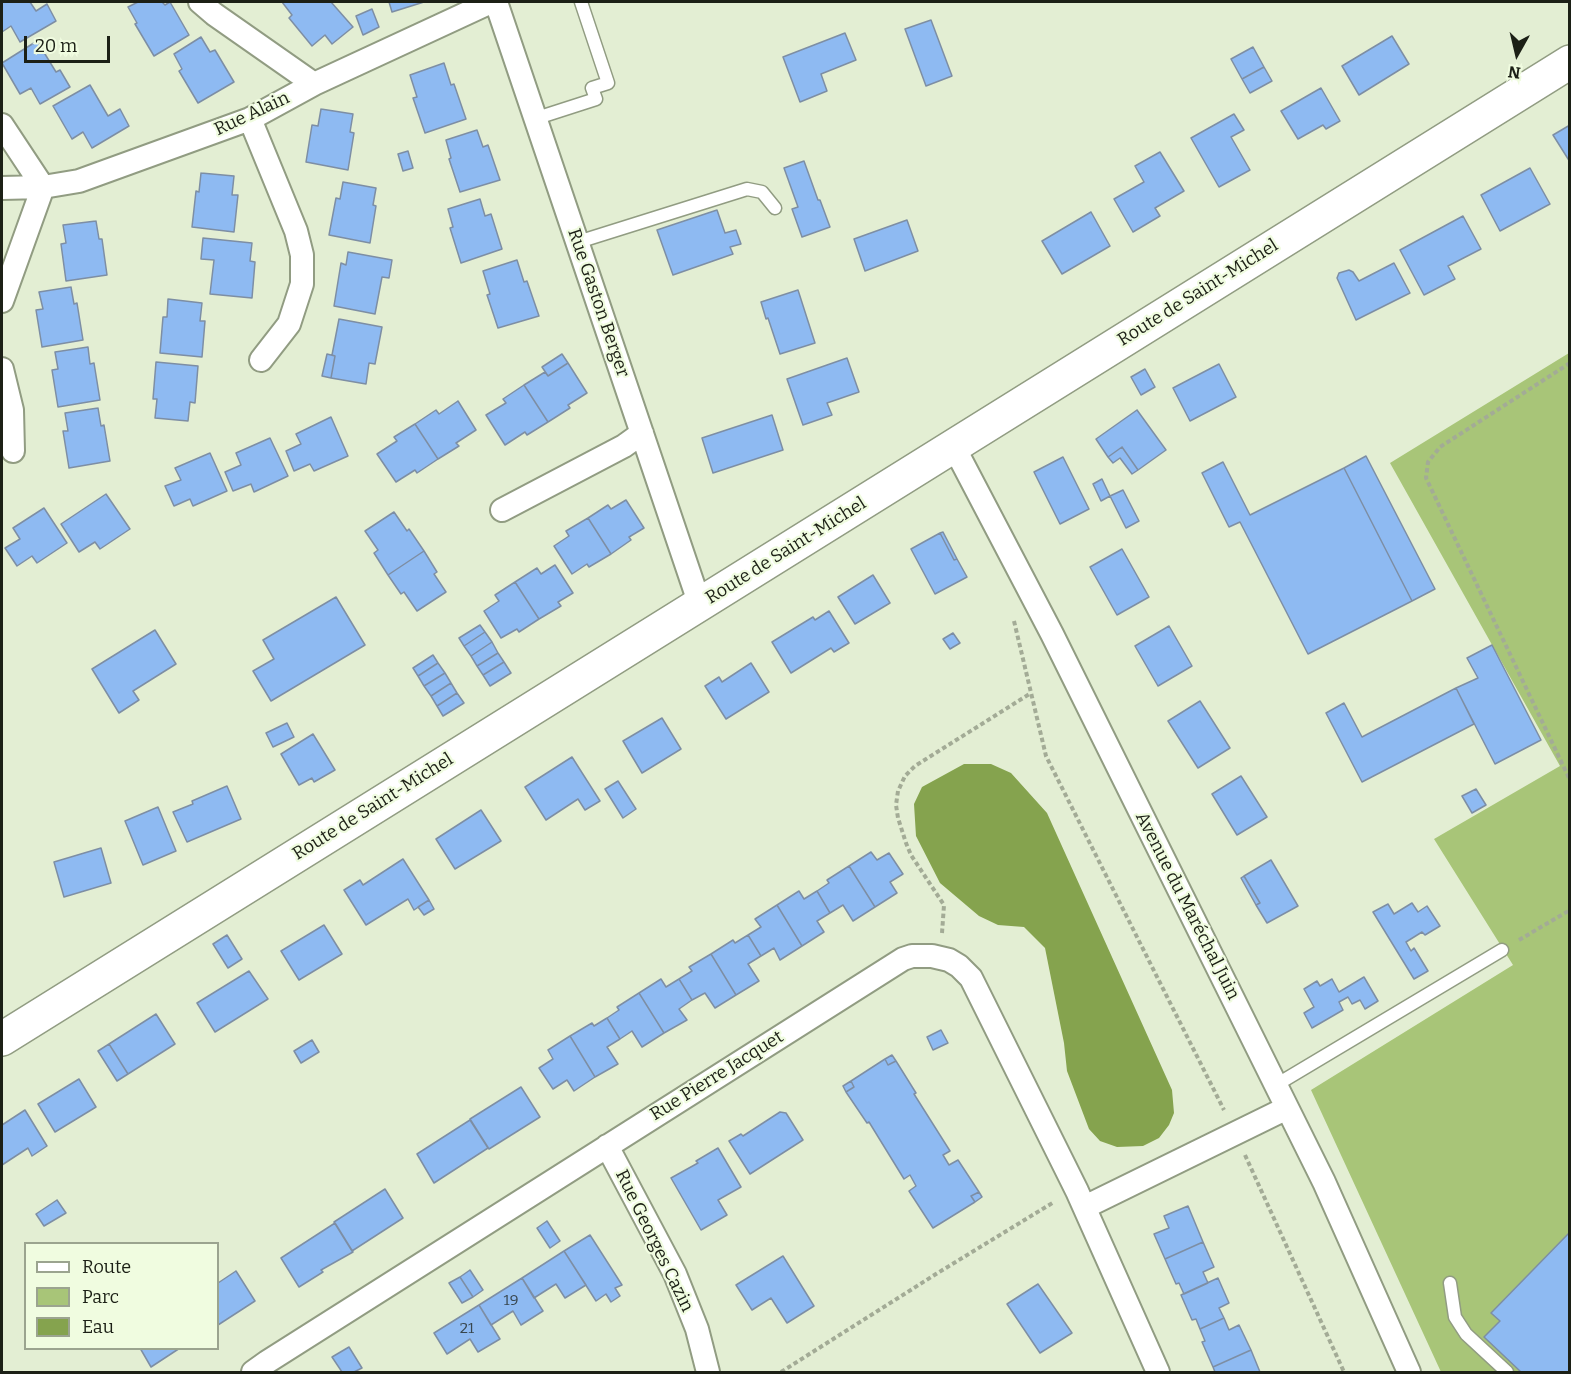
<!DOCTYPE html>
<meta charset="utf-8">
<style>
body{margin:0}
#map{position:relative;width:1571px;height:1374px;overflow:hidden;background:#e3eed3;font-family:Bitter,serif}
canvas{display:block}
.frame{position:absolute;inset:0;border:3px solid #1c2016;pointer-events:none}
.legend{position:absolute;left:24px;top:1242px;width:195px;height:108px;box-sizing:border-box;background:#f0fce0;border:2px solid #9ba48f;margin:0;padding:8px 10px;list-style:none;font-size:18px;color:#1c2016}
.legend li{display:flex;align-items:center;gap:12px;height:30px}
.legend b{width:30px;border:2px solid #9ba48f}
.north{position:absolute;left:1487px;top:24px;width:60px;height:60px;-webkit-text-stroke:4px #f0fce0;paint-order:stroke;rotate:188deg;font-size:16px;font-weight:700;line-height:24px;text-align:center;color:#1c2016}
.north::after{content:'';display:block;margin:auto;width:21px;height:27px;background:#1c2016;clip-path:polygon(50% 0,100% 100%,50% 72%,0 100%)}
.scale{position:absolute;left:24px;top:36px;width:86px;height:27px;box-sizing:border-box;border:3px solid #1c2016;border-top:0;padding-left:8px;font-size:18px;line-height:21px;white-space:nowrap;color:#1c2016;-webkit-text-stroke:4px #f0fce0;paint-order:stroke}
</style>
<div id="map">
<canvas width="1571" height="1374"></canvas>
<div class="frame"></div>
<ul class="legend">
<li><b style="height:8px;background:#fff"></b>Route</li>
<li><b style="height:16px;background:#a8c578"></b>Parc</li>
<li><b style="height:16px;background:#85a34e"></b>Eau</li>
</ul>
<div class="north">N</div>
<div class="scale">20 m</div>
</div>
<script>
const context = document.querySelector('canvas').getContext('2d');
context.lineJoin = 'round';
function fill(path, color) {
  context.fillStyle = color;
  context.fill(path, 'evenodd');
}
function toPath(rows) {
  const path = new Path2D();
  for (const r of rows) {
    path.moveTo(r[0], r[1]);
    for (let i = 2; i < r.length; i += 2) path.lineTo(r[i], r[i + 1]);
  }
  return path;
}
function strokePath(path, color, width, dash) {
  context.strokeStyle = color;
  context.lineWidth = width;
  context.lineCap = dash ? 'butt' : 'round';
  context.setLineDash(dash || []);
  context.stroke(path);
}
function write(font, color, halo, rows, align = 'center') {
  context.font = font + ' Bitter,serif';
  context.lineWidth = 4.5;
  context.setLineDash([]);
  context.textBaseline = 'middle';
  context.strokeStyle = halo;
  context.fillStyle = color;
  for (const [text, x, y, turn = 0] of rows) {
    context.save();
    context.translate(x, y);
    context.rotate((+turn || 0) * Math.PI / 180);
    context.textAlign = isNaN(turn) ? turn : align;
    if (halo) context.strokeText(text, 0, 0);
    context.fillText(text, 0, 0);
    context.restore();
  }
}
const green = toPath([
 [1569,353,1569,1372,1441,1372,1311,1090,1513,965,1434,839,1560,766,1390,463]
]);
const water = toPath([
 [964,764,991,764,1011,773,1047,813,1172,1090,1174,1113,1169,1125,1159,1138,1143,1146,1117,1147,1100,1141,1089,1129,1067,1071,1064,1043,1045,948,1024,927,998,925,979,916,940,883,916,836,914,804,922,787]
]);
const building = toPath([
 [2,2,30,2,36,11,47,4,56,21,20,42,11,26,2,32,2,2],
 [138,2,162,2,165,5,170,2,189,35,154,56,135,24,137,23,128,7,138,2],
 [282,2,331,2,353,27,332,44,325,35,312,46,289,18,292,15,282,2],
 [389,2,424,2,392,12,389,2],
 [372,9,379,27,363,35,356,16,372,9],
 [931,20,952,76,926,86,905,29,931,20],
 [845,33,856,60,821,74,827,91,800,102,783,57,845,33],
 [1392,36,1409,64,1359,95,1342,66,1392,36],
 [201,37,210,52,215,50,234,82,198,103,179,71,182,69,174,54,201,37],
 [37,41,56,72,60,70,70,87,40,104,31,88,20,94,2,63,37,41],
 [1253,47,1264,67,1242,79,1231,59,1253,47],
 [444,63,451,85,454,84,466,119,425,133,413,98,417,97,410,75,444,63],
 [1264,67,1272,81,1250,93,1242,79,1264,67],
 [90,85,108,116,120,109,129,126,92,148,83,132,72,139,53,106,90,85],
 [1321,88,1340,121,1326,129,1323,125,1298,139,1281,111,1321,88],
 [321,109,353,114,350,132,354,133,348,170,306,162,312,125,318,126,321,109],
 [1234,114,1244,130,1231,137,1250,170,1219,187,1191,138,1234,114],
 [1570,125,1570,162,1553,135,1570,125],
 [477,130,483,147,488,145,500,180,460,192,449,159,451,158,446,140,477,130],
 [408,151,413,168,403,171,398,154,408,151],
 [1160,152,1184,191,1155,208,1160,216,1133,232,1114,199,1144,182,1135,166,1160,152],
 [804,161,818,200,820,200,830,227,802,237,792,209,798,207,784,168,804,161],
 [1530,168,1550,204,1500,231,1481,195,1530,168],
 [201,173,234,176,232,195,238,195,234,232,192,227,196,191,199,192,201,173],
 [343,182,376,188,373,205,376,206,370,243,329,235,336,198,340,199,343,182],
 [480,199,485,216,491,214,502,249,461,263,450,228,453,227,448,209,480,199],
 [717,210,725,233,736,230,741,244,730,247,733,254,673,275,657,230,717,210],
 [1091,212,1110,246,1062,274,1042,241,1091,212],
 [1463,216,1481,249,1448,266,1455,279,1424,295,1400,250,1463,216],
 [907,220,918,251,865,271,854,239,907,220],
 [96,221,99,239,102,239,107,275,66,281,61,244,66,243,63,225,96,221],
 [203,238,252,243,250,261,255,262,252,298,210,294,214,260,201,259,203,238],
 [348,252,392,260,389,278,382,277,375,314,334,306,341,263,346,265,348,252],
 [517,260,524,282,527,281,539,316,498,328,487,295,490,294,483,271,517,260],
 [1394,263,1410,293,1356,320,1337,278,1339,273,1349,270,1353,272,1359,281,1394,263],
 [71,287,74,304,77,303,83,340,42,347,36,310,43,309,39,292,71,287],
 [798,290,815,343,780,354,768,318,766,319,761,302,798,290],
 [168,299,202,303,200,321,205,321,202,357,160,353,163,317,167,317,168,299],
 [339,319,382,327,375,364,369,363,366,384,331,378,335,356,332,355,339,319],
 [88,347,90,364,94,363,100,400,58,407,52,370,58,369,55,352,88,347],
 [327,354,335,356,331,378,322,376,327,354],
 [562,354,568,363,548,376,542,367,562,354],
 [847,358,859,392,827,403,832,415,803,425,787,379,847,358],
 [156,362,198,366,195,403,190,402,188,421,155,418,157,399,153,399,156,362],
 [568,363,587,393,568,405,570,408,548,422,524,385,545,372,548,376,568,363],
 [1219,364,1236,397,1190,421,1173,388,1219,364],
 [1145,369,1155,387,1141,395,1131,377,1145,369],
 [524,385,548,422,527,435,525,432,505,445,486,415,506,403,503,399,524,385],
 [458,401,476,430,456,443,459,446,438,459,415,424,436,410,439,414,458,401],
 [98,408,101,426,104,425,110,461,69,468,63,431,68,431,65,413,98,408],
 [1137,410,1166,450,1138,470,1122,447,1108,457,1096,439,1137,410],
 [772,415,783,450,713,473,702,438,772,415],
 [331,417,348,456,314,471,310,464,294,471,286,451,301,444,296,434,331,417],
 [415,424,438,459,417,473,415,470,396,482,377,454,397,441,394,437,415,424],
 [270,438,288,476,254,492,251,484,233,491,225,472,241,465,236,453,270,438],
 [1122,447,1138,470,1132,474,1120,458,1113,463,1108,457,1122,447],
 [210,453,227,491,193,506,190,499,174,506,165,486,181,480,175,468,210,453],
 [1366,456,1435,589,1412,601,1344,468,1366,456],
 [1063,457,1089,509,1060,524,1034,472,1063,457],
 [1223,462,1250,515,1344,468,1412,601,1308,654,1240,522,1229,527,1202,473,1223,462],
 [1102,479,1110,496,1101,501,1093,484,1102,479],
 [1123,490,1139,521,1126,528,1110,496,1123,490],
 [106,494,130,529,100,549,95,542,79,552,61,524,106,494],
 [626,500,644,528,629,537,631,540,611,554,588,518,608,505,611,509,626,500],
 [44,508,67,543,37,563,32,556,17,566,5,548,20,539,13,528,44,508],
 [394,512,407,531,409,529,424,551,388,575,374,553,378,550,365,531,394,512],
 [588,518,611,554,589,567,587,564,572,574,554,546,569,536,566,531,588,518],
 [943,532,957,559,954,560,940,533,943,532],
 [940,533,954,560,957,559,967,577,935,594,911,549,940,533],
 [1122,549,1149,597,1117,615,1090,567,1122,549],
 [424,551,437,572,434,574,446,592,417,611,404,592,401,594,388,575,424,551],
 [555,565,573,593,558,602,561,606,539,619,515,582,537,568,541,574,555,565],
 [873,575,890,603,855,624,838,597,873,575],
 [515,582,539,619,519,632,517,629,501,638,484,611,499,601,495,595,515,582],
 [336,597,365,645,271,701,253,671,274,659,263,640,336,597],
 [829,611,849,643,834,652,831,648,791,673,772,642,813,617,815,620,829,611],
 [480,625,485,632,464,646,459,638,480,625],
 [1169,626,1192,666,1158,686,1135,646,1169,626],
 [155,630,176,664,133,691,139,700,119,713,92,669,155,630],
 [485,632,492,642,471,656,464,646,485,632],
 [953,633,960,643,950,649,943,639,953,633],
 [492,642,498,653,477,666,471,656,492,642],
 [1492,645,1541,740,1495,764,1456,688,1478,678,1467,658,1492,645],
 [498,653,504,662,483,675,477,666,498,653],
 [433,655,438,663,418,676,413,668,433,655],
 [504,662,511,673,490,686,483,675,504,662],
 [438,663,445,673,424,686,418,676,438,663],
 [751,663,769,692,726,719,705,686,719,677,722,682,751,663],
 [445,673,451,683,431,696,424,686,445,673],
 [451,683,457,693,437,706,431,696,451,683],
 [1456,688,1474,724,1362,782,1326,713,1344,703,1362,737,1456,688],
 [457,693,464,703,443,716,437,706,457,693],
 [1200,701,1230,748,1198,768,1168,721,1200,701],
 [662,718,681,749,642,773,623,741,662,718],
 [287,723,294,737,273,747,266,733,287,723],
 [313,734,335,770,314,782,312,778,299,785,281,754,313,734],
 [572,757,600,801,585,810,578,799,546,820,525,787,572,757],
 [1241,776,1267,817,1237,835,1212,794,1241,776],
 [618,781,636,809,623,818,605,789,618,781],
 [227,786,241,819,187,842,173,812,193,804,192,801,227,786],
 [1476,789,1486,805,1472,813,1462,796,1476,789],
 [158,807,176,851,143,865,125,821,158,807],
 [481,810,501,841,455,869,436,839,481,810],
 [101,848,111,883,64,897,54,862,101,848],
 [871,852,877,860,889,853,903,874,890,882,897,893,875,907,849,866,871,852],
 [403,859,429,900,414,910,408,899,366,925,344,890,360,880,363,885,403,859],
 [1271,860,1298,906,1267,923,1256,905,1260,903,1244,876,1271,860],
 [849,866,875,907,853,921,843,905,830,913,817,891,829,883,827,880,849,866],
 [1244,876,1260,903,1256,905,1241,878,1244,876],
 [799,891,804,899,817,891,830,913,817,921,824,932,802,946,777,905,799,891],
 [429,900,434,909,424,915,418,907,429,900],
 [1412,903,1418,912,1427,906,1440,926,1425,935,1422,932,1406,942,1411,951,1414,948,1428,971,1414,979,1373,912,1388,904,1394,914,1412,903],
 [777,905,802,946,780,960,774,948,761,956,748,935,761,927,755,919,777,905],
 [324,925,342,954,299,980,281,951,324,925],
 [227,935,242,959,228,968,213,944,227,935],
 [748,935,761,956,748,964,759,981,736,995,711,954,733,940,735,943,748,935],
 [711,954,736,995,715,1008,705,993,692,1000,679,979,692,971,689,967,711,954],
 [249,971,268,999,215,1032,197,1003,249,971],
 [1364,977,1378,1001,1365,1009,1360,1000,1352,1004,1348,997,1339,1002,1343,1010,1312,1028,1304,1013,1314,1007,1304,989,1317,981,1320,986,1332,979,1339,992,1364,977],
 [661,979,666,987,679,979,692,1000,679,1009,687,1020,664,1033,639,993,661,979],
 [639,993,664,1033,642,1047,632,1031,620,1039,607,1018,619,1010,617,1007,639,993],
 [156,1014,175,1044,128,1074,109,1044,156,1014],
 [607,1018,620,1039,607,1047,618,1064,595,1077,570,1036,592,1023,594,1026,607,1018],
 [941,1030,948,1043,933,1050,927,1037,941,1030],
 [570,1036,595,1077,574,1091,567,1080,553,1089,539,1068,553,1059,548,1050,570,1036],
 [312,1040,319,1052,301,1063,294,1051,312,1040],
 [109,1044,128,1074,117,1081,98,1051,109,1044],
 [892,1055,896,1061,888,1065,885,1059,892,1055],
 [885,1059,888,1065,896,1061,916,1093,914,1094,950,1151,943,1155,949,1165,958,1160,979,1192,971,1196,975,1202,933,1228,909,1191,916,1186,910,1175,904,1179,869,1122,867,1123,846,1092,854,1087,851,1081,885,1059],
 [79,1079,96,1107,55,1132,38,1104,79,1079],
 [851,1081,854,1087,846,1092,843,1086,851,1081],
 [521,1087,540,1117,489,1149,470,1119,521,1087],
 [25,1110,47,1146,32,1156,28,1148,2,1165,2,1125,25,1110],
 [780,1112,786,1113,803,1140,750,1174,729,1141,741,1134,743,1136,780,1112],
 [470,1120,488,1148,434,1183,417,1154,470,1120],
 [718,1148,741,1187,718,1200,727,1215,701,1230,671,1178,698,1163,696,1161,718,1148],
 [385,1189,403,1218,352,1251,334,1222,385,1189],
 [979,1192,982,1197,975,1202,971,1196,979,1192],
 [57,1200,66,1213,44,1226,36,1214,57,1200],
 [1188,1206,1203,1242,1165,1259,1154,1234,1169,1228,1164,1216,1188,1206],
 [547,1221,560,1241,550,1248,537,1228,547,1221],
 [335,1223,353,1252,321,1270,323,1272,299,1287,281,1258,335,1223],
 [1570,1232,1570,1372,1521,1372,1484,1337,1500,1321,1491,1313,1570,1232],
 [590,1235,622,1285,615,1288,620,1296,611,1302,606,1294,596,1301,564,1251,590,1235],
 [1203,1242,1214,1267,1203,1272,1208,1283,1184,1294,1179,1283,1176,1284,1165,1259,1203,1242],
 [564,1251,586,1285,565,1298,556,1284,534,1298,522,1278,564,1251],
 [783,1256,814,1306,787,1323,771,1298,752,1310,736,1285,783,1256],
 [470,1270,483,1290,473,1297,460,1277,470,1270],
 [236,1271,255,1301,218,1325,218,1283,236,1271],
 [460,1277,473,1297,462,1303,449,1283,460,1277],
 [522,1278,543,1311,521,1325,513,1311,491,1325,479,1305,522,1278],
 [1218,1278,1229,1303,1219,1308,1224,1318,1200,1329,1196,1319,1192,1320,1181,1295,1218,1278],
 [1038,1284,1072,1333,1040,1353,1007,1304,1038,1284],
 [479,1305,500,1339,478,1352,470,1339,447,1354,434,1333,479,1305],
 [1224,1318,1229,1330,1239,1325,1251,1350,1213,1367,1202,1342,1205,1341,1200,1329,1224,1318],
 [349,1347,362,1368,354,1372,342,1372,332,1357,349,1347],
 [140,1348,180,1348,151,1367,140,1348],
 [1251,1350,1260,1372,1215,1372,1213,1367,1251,1350]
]);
const path = toPath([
 [1570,363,1440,447,1428,462,1426,478,1570,780],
 [1014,621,1046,756,1224,1110],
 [942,933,944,905,911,855,906,843,898,818,896,805,898,791,905,776,915,766,1031,693],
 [1519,940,1570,910],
 [1245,1155,1344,1372],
 [781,1372,936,1274,1054,1202]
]);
const lane = toPath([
 [537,118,596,99,592,88,608,83,581,2],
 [578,242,747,189,762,192,775,208],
 [1276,1085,1502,950],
 [1450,1283,1455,1317,1466,1334,1507,1372]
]);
const street = toPath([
 [200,2,214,14,314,84],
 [496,2,700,605],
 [250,119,296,231,302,255,302,284,289,324,261,360],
 [2,125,43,187,2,301],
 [2,188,43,187,79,181,250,119,314,84,491,2],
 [2,369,12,410,13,451],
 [953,445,1052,634,1253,1039,1324,1182,1409,1372],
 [502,510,624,446,642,433],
 [607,1146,675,1274,697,1329,708,1372],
 [1085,1207,1287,1108],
 [253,1372,267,1362,903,959,912,956,932,956,949,960,959,966,971,978,1077,1191,1158,1372]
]);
const secondary = toPath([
 [2,1039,1570,62]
]);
const numberNames = [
 ["19",511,1301],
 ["21",467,1329]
];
const streetNames = [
 ["Rue Alain",252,114,-25],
 ["Route de Saint-Michel",1198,293,-32],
 ["Rue Gaston Berger",598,303,71],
 ["Route de Saint-Michel",786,551,-32],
 ["Route de Saint-Michel",373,807,-32],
 ["Avenue du Maréchal Juin",1187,906,63],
 ["Rue Pierre Jacquet",717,1076,-32],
 ["Rue Georges Cazin",654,1241,64]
];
fill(green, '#a8c578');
fill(water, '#85a34e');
fill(building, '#8ebaf2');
strokePath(building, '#7d8ea4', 1.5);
strokePath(lane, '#919c82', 15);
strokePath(street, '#919c82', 26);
strokePath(secondary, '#919c82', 36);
strokePath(path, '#a3ab96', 4, [4.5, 3]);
strokePath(lane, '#fff', 12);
strokePath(street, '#fff', 22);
strokePath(secondary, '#fff', 33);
write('15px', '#38464d', null, numberNames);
write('18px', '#1c2016', '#f0fce0', streetNames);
</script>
